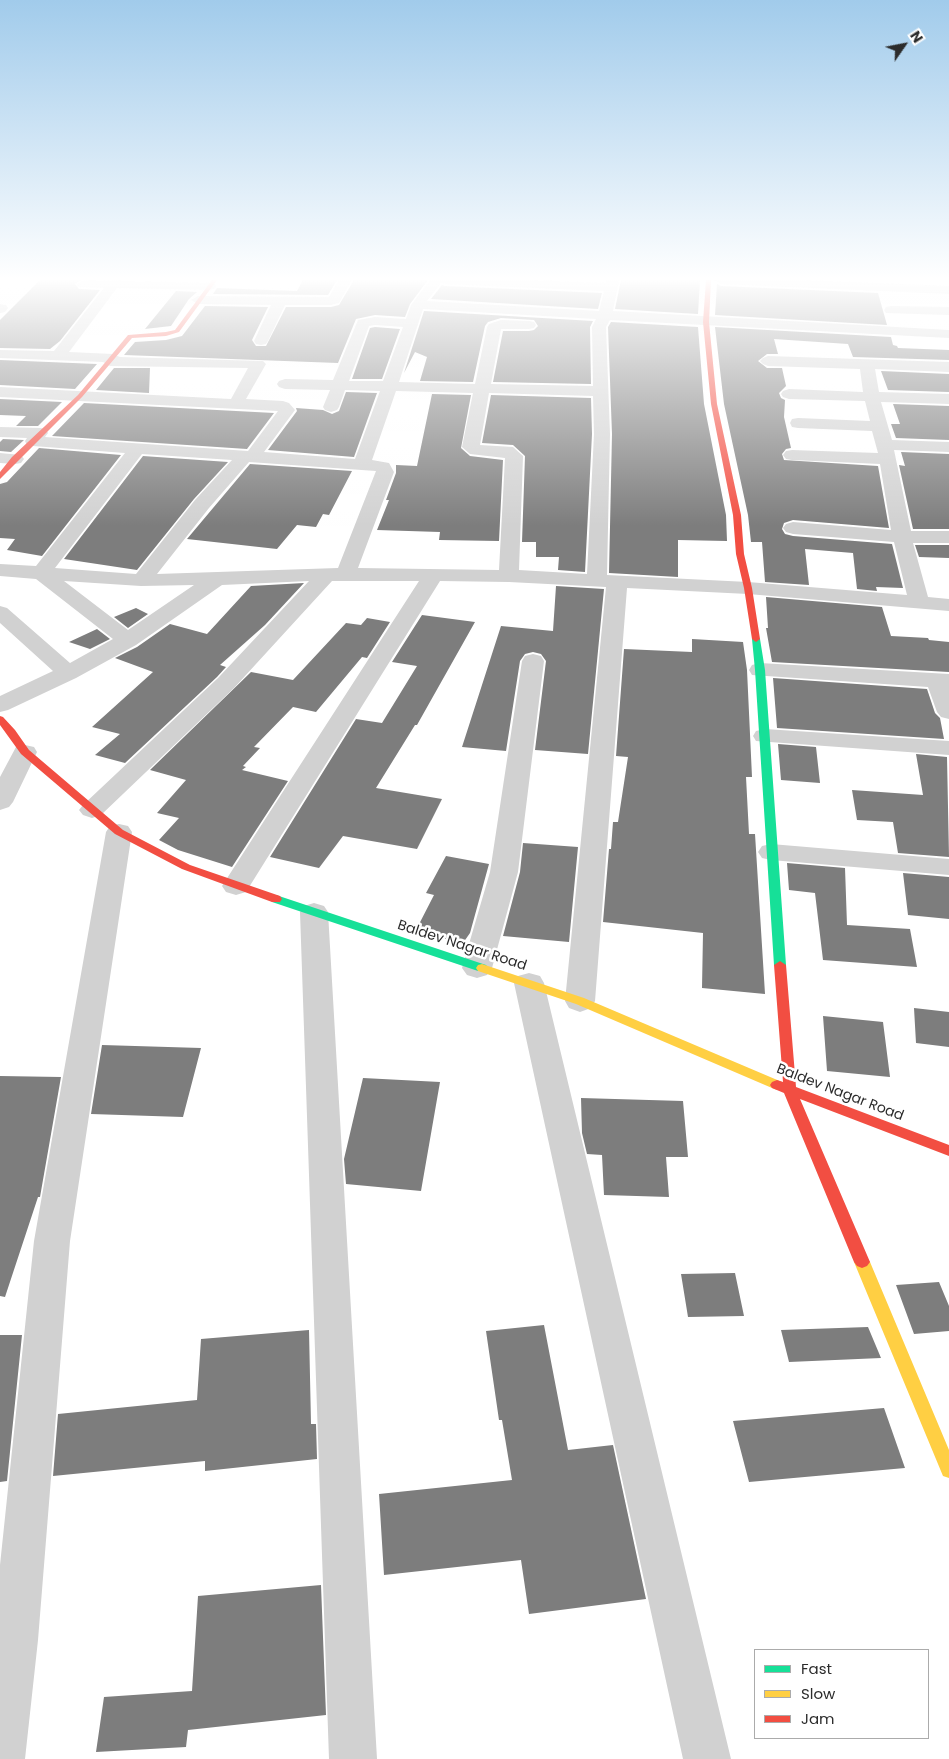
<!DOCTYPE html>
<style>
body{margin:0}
#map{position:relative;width:949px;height:1759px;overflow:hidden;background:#fff;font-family:Poppins,sans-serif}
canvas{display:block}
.legend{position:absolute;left:754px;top:1649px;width:175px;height:90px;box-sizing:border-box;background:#fff;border:1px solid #ababab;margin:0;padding:6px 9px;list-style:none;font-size:15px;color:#2c2c2c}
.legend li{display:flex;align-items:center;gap:10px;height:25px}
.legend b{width:25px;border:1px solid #ababab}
.north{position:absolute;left:879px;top:20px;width:50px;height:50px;-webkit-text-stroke:4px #fff;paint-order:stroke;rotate:57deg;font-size:14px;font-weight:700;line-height:20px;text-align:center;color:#2c2c2c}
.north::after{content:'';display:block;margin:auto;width:18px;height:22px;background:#2c2c2c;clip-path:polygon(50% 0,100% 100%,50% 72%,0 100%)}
</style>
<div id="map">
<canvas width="949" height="1759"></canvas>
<ul class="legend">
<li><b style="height:6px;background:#16e098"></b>Fast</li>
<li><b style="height:6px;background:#ffcf43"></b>Slow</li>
<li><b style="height:6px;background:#f24e42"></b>Jam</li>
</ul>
<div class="north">N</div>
</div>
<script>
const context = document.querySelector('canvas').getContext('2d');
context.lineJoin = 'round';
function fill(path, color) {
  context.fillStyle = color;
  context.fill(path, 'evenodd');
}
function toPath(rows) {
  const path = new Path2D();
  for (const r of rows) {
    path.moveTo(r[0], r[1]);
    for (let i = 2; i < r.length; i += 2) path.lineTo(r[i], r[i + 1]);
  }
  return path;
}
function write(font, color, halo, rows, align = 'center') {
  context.font = font + ' Poppins,sans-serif';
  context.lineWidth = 5;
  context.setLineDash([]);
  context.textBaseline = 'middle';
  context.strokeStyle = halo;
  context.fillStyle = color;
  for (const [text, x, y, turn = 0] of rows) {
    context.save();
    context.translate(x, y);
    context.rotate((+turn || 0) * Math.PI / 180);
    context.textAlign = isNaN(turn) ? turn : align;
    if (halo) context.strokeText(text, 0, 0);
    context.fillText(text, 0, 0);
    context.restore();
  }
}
const building = toPath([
 [40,280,81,280,75,284,79,289,100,290,60,341,50,349,0,348,0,320],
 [303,280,337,280,328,295,213,294,217,288,297,291],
 [354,280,428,280,410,304,405,317,375,315,356,319,338,363,124,355,135,342,166,340,182,336,205,306,268,307,252,340,256,346,266,346,286,307,331,307,339,305],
 [621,280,700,280,698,314,615,309],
 [717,284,721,286,878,293,887,325,715,315],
 [442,285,445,286,602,293,598,309,431,299],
 [176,291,197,292,189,299,171,326,145,329],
 [424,311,593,321,590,327,591,384,493,382,503,331,529,331,534,330,538,326,534,320,501,318,488,322,485,326,473,382,420,381,427,357,415,352,404,373],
 [611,322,698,327,704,404,726,515,727,541,678,540,678,577,609,573,612,434,608,327],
 [375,327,400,329,382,379,352,379,370,328],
 [715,327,891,337,893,345,897,346,898,348,949,350,949,360,853,357,848,344,774,339,778,354,767,354,758,361,767,368,782,368,786,386,779,393,781,398,785,400,784,417,791,448,786,449,782,454,784,460,878,466,889,528,793,520,784,523,782,529,785,534,793,536,892,544,903,588,876,587,877,591,857,589,853,553,805,549,809,585,765,582,762,542,751,542,748,515,724,404],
 [0,360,97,364,75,389,0,385],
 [114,368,150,368,149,393,96,390],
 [881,371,949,374,949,392,888,390],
 [346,392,377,393,354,457,268,450,297,411,296,408,323,410,332,414,339,411],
 [432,394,471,395,461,448,470,456,503,460,499,541,439,540,440,532,377,530,389,500,386,500,396,473,396,465,417,466],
 [491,395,591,398,592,434,585,572,558,570,559,557,536,557,536,542,522,542,525,456,513,445,482,443],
 [0,399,62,402,38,426,16,426,26,416,0,415],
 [84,403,274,413,247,449,52,436],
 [893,404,949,406,949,440,896,438,891,424,900,424],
 [3,439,24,440,11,452,0,451,0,442],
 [39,448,121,455,42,556,7,550,15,539,0,538,0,484,7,482],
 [901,452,949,454,949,529,913,529,899,465,905,466],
 [143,456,228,462,194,499,137,570,64,559],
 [250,464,352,471,329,515,323,514,316,527,297,525,277,549,187,539],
 [915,545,949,545,949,558,919,557],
 [304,583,265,625,220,665,226,667,217,677,125,763,95,755,120,734,92,727,153,672,115,658,137,647,170,624,207,634,251,586],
 [556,586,604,589,588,754,535,750,546,661,541,654,533,652,525,654,520,661,506,751,462,747,501,626,553,631],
 [766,597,882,607,891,636,928,638,929,640,949,642,949,672,772,662,766,628,768,628],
 [136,608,148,614,128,628,114,617],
 [422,615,475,622,417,725,415,725,376,788,442,799,417,849,343,836,319,868,270,857,356,719,382,723,417,666,392,662],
 [367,618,390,622,367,658,362,657,316,712,293,707,254,747,260,748,243,766,246,767,242,770,288,781,232,867,178,850,159,840,179,818,157,813,186,780,150,770,251,672,293,680,346,623,361,625],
 [97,629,110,639,90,649,69,642],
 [692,639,743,642,747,670,752,777,746,777,749,834,755,834,765,994,702,988,703,933,603,922,609,849,611,849,613,822,618,822,628,757,616,756,624,649,692,652],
 [773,678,927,689,935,713,940,718,944,739,777,728],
 [778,744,816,747,820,783,781,780],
 [916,754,947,757,949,857,898,853,893,822,857,820,852,790,923,795],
 [523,843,578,847,569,942,503,936,520,872],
 [446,856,489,864,470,933,463,943,415,932,434,895,426,893],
 [787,863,845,868,847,925,910,929,917,967,823,960,815,893,789,890],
 [903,873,949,877,949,919,908,915],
 [914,1008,949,1012,949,1047,916,1043],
 [823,1016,883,1022,890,1077,827,1071],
 [102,1045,201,1048,183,1117,91,1114],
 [0,1076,61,1077,40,1197,38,1197,5,1297,0,1296],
 [363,1078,440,1082,421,1191,346,1184,344,1159],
 [581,1098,683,1101,688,1157,666,1157,669,1197,604,1195,602,1155,587,1154,582,1133],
 [735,1273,744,1316,688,1317,681,1274],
 [939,1282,949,1306,949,1331,914,1334,896,1285],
 [544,1325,568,1450,613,1445,646,1599,529,1614,521,1560,384,1575,379,1494,512,1480,502,1420,499,1420,486,1331],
 [868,1327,881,1358,789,1362,781,1330],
 [309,1330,311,1424,316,1424,317,1459,205,1471,205,1461,53,1476,58,1414,197,1400,201,1339],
 [0,1335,22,1335,7,1481,0,1482],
 [884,1408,905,1468,749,1482,733,1421],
 [321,1585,326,1715,188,1730,186,1747,96,1752,104,1697,192,1691,198,1596]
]);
const street = toPath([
 [84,280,214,283,216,286,214,289,209,290,117,288,69,352,113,354,120,357,263,361,266,364,246,399,283,401,289,403,295,410,264,452,355,459,380,391,345,390,339,407,337,410,331,412,325,410,323,407,330,390,285,389,279,387,277,384,279,381,285,379,333,380,358,320,375,317,406,319,411,305,430,280,531,280,606,283,607,280,619,280,613,311,949,330,949,338,610,320,606,327,610,434,607,575,748,582,907,595,894,542,793,534,786,532,783,528,786,524,793,522,891,530,880,464,792,460,786,459,783,455,786,451,792,450,878,453,872,431,798,428,792,427,790,423,792,419,798,418,870,421,865,401,789,399,783,397,781,394,783,391,789,389,863,392,860,369,768,366,763,364,760,361,763,358,768,356,949,362,949,372,875,369,879,392,949,394,949,404,881,402,892,440,949,442,949,452,894,450,911,531,949,531,949,543,913,543,928,597,949,599,949,611,748,594,627,588,595,1001,591,1008,580,1012,569,1008,565,1001,606,587,509,582,440,581,246,892,236,895,226,892,222,886,419,581,332,581,234,688,101,815,92,818,83,815,79,810,83,805,218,678,309,581,222,585,136,645,76,678,8,710,0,712,0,696,53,671,0,623,0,606,7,608,70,663,113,639,36,579,0,576,0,564,36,566,125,453,33,446,27,445,25,441,27,438,0,437,0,427,40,428,46,429,48,433,45,437,248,451,278,411,0,397,0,387,231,399,248,368,110,366,103,362,0,358,0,350,54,351,104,288,79,287,77,284,84,280],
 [441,283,445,284,604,291,599,311,427,301,441,283],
 [423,309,596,319,592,327,593,386,491,384,501,329,529,329,534,328,536,325,534,322,529,321,501,320,489,324,487,327,475,384,399,382,423,309],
 [375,325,403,327,383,381,349,381,369,326,375,325],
 [396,391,473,393,462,447,470,454,505,458,499,570,358,568,394,472,389,463,372,460,396,391],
 [489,393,593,396,594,434,587,574,519,570,523,456,513,447,480,445,489,393],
 [142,454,232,460,195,500,136,574,55,568,142,454],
 [249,462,376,471,338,568,157,574,209,508,249,462],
 [64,581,141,586,194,585,128,630,64,581],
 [339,280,352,280,339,303,331,305,285,305,268,341,266,344,261,345,256,344,254,341,271,305,198,304,191,300,198,296,329,297,339,280],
 [714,280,804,280,949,286,949,294,721,284,714,280],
 [0,304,6,305,8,308,5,312,0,313,0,304],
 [891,306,949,307,949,315,886,313,884,310,886,307,891,306],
 [0,453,21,455,24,459,21,463,15,464,0,463,0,453],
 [533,654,541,656,544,661,518,872,492,968,487,975,477,978,467,975,462,968,490,872,522,661,525,656,533,654],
 [760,663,949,674,949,719,941,717,937,712,928,687,752,675,749,670,752,665,760,663],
 [765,729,949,741,949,755,756,741,753,736,756,731,765,729],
 [25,745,34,747,37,752,13,802,9,807,0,810,0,777,16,747,25,745],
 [119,824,128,826,132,832,70,1241,38,1640,25,1759,0,1759,0,1565,34,1241,106,832,110,826,119,824],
 [771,844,949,859,949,875,771,860,762,858,758,852,762,846,771,844],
 [314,903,324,906,328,912,377,1759,329,1759,300,912,304,906,314,903],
 [529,973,540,976,544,983,731,1759,683,1759,514,983,518,976,529,973]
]);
const fast = toPath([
 [756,636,760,639,765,670,786,965,780,969,774,965,755,670,752,639,756,636],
 [276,895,486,965,488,968,486,971,478,971,272,902,270,899,276,895]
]);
const slow = toPath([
 [482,964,584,998,782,1082,784,1085,782,1088,777,1090,772,1088,576,1004,478,971,476,968,478,965,482,964],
 [862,1256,867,1258,870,1262,949,1450,949,1478,943,1476,854,1262,857,1258,862,1256]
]);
const jam = toPath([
 [212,280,217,280,179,332,166,336,132,338,82,397,0,479,0,472,12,457,78,395,128,335,166,332,175,330,212,280],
 [706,280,711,280,709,322,717,404,741,515,744,554,752,588,760,639,756,642,752,639,744,588,736,554,733,515,711,404,703,322,706,280],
 [0,716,3,717,15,730,29,750,123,830,190,865,280,896,282,899,280,902,272,902,182,869,115,834,21,754,0,725,0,716],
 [780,961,786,965,796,1087,949,1145,949,1156,800,1099,870,1262,867,1266,862,1268,857,1266,854,1262,784,1093,772,1088,770,1085,772,1082,777,1080,783,1082,774,965,780,961]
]);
const streetNames = [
 ["Baldev Nagar Road",462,946,18],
 ["Baldev Nagar Road",840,1093,21]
];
fill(building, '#7d7d7d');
fill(street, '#d1d1d1');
fill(fast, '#16e098');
fill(slow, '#ffcf43');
fill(jam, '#f24e42');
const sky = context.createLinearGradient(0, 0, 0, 526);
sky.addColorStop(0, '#a1cbeb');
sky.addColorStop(0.53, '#fff');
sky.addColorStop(1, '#ffffff00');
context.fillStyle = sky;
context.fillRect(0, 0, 949, 526);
write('14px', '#2c2c2c', '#fff', streetNames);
</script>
